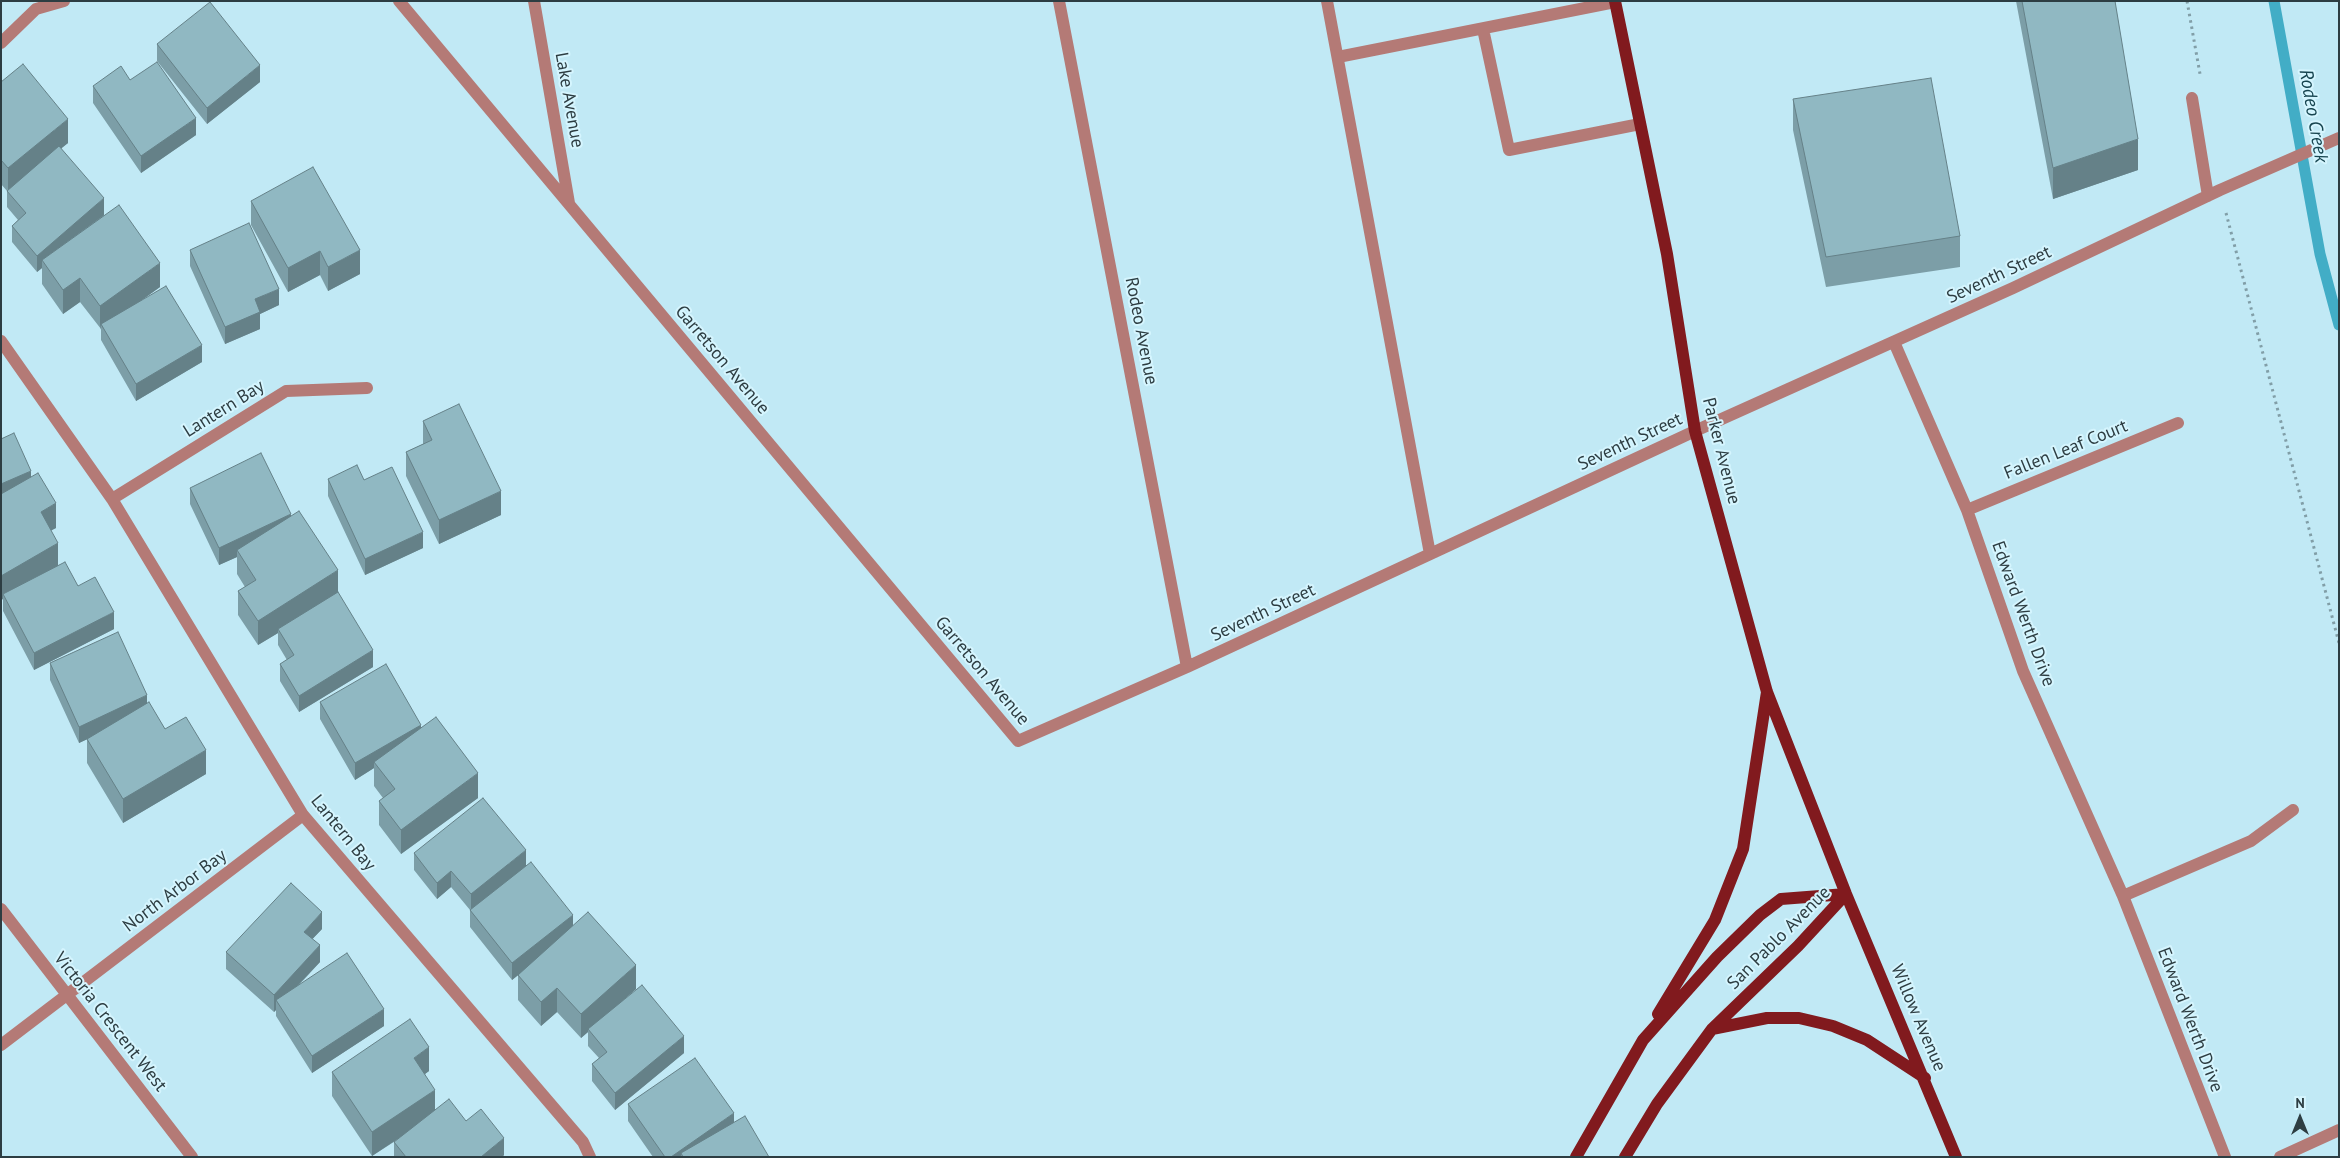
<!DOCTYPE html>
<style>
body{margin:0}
#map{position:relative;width:2340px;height:1158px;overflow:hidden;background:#c1e9f5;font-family:"PT Sans",sans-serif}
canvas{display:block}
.frame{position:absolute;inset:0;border:2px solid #2d3d42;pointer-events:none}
.north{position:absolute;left:2275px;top:1093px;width:50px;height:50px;-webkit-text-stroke:4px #d5f5fe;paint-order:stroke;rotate:0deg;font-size:14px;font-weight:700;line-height:20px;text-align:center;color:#2d3d42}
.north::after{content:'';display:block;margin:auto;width:18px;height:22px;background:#2d3d42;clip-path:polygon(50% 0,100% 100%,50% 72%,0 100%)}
</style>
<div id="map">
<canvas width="2340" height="1158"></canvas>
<div class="frame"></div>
<div class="north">N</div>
</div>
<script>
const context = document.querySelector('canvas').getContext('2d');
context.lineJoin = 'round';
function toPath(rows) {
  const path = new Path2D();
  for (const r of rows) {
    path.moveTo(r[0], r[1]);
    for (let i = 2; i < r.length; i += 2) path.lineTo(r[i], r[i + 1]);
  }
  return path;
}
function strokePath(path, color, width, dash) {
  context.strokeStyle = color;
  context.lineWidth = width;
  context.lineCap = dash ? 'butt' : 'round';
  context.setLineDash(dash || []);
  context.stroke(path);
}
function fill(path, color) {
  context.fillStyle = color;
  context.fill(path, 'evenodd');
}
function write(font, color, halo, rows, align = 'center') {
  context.font = font + ' "PT Sans",sans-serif';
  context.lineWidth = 4;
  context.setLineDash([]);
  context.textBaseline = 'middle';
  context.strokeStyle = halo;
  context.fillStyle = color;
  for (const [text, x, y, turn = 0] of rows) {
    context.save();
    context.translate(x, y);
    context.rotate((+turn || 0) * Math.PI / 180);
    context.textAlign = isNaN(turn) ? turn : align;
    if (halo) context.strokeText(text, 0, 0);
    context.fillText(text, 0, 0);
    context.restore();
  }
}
const stream = toPath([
 [2274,1,2320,254,2339,325]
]);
const path = toPath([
 [2187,1,2200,74],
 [2226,213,2339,643]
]);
const minor = toPath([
 [399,1,1018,741,1187,667,1695,431,2013,288,2220,190,2339,138],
 [534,1,569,203],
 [1059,1,1187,667],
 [1327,1,1430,554],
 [1483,29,1509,150,1640,124],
 [1,43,36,9,64,1],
 [1338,57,1615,2],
 [2192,98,2208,196],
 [1,341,112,499,303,815,583,1142,590,1157],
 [1894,342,1967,510,2023,671,2123,896,2225,1157],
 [112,499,286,391,367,388],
 [1967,510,2178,423],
 [2123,896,2251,841,2293,810],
 [1,909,192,1157],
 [1,1045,303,815],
 [2280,1157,2339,1130]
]);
const major = toPath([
 [1615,1,1667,254,1695,431,1767,692,1846,894,1956,1157],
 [1658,1014,1715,920,1743,849,1767,692],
 [1712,1029,1767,1018,1799,1018,1833,1026,1867,1040,1925,1078],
 [1576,1157,1643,1040,1717,957,1760,915,1781,899,1846,894],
 [1625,1157,1657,1104,1712,1029,1798,946,1846,894]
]);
const wall = toPath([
 [2016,1,2115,1,2138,170,2053,199],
 [157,44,260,82,207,124,157,61],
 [130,80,196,135,141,173,93,103,93,86],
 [1,82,68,143,61,148,104,215,160,287,142,300,202,362,136,401,101,340,101,329,80,302,63,314,42,284,42,268,37,272,12,242,12,226,18,220,7,207,7,191,1,184],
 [1793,99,1960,236,1960,267,1826,287,1793,130],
 [251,201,360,274,328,291,320,275,288,292,251,225],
 [190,250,279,305,260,314,260,329,225,344,190,266],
 [423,421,501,515,439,544,406,476,406,452,423,444],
 [1,439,31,477,56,528,51,530,58,565,78,586,114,629,34,670,3,611,3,599,1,600],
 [328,479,423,548,365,575,328,496],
 [190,488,291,516,338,592,373,667,299,712,280,681,280,664,287,660,278,645,278,633,258,645,238,615,238,591,245,587,237,574,237,557,219,565,190,504],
 [50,663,147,703,165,729,206,774,123,823,87,763,87,739,79,743,50,680],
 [320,702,421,727,478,798,401,854,379,825,379,801,383,798,374,786,374,768,355,780,320,719],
 [414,853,526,866,573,926,636,989,623,1000,684,1053,615,1110,592,1081,592,1064,599,1058,588,1046,588,1032,581,1038,557,1012,541,1026,518,1000,518,975,512,980,470,927,470,910,451,887,437,899,414,870],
 [322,929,312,939,320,962,299,985,384,1026,312,1073,276,1016,276,1010,274,1012,226,969,226,952],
 [429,1071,425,1074,435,1110,466,1121,504,1155,502,1157,394,1157,394,1142,403,1136,372,1156,332,1096,332,1072],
 [628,1104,734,1123,769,1157,653,1157,628,1121]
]);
const shadedWall = toPath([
 [260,65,260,82,207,124,207,108],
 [196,118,196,135,141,173,141,156],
 [68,119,68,143,8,192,8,168],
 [2138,139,2138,170,2053,199,2053,168],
 [104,198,104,215,42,260,42,268,37,272,37,256],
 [360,250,360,274,328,291,328,267],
 [320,251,320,275,288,292,288,268],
 [160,263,160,287,103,328,101,324,100,330,100,306],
 [80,278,80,302,63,314,63,290],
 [279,289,279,305,260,314,260,329,225,344,225,327,255,299],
 [202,345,202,362,136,401,136,384],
 [31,471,31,488,1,501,1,484],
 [501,491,501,515,439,544,439,520],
 [56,503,56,528,41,536,41,512],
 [291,514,291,531,237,550,237,557,219,565,219,548],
 [423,532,423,548,365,575,365,559],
 [58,543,58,568,3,594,3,599,1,600,1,576],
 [338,570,338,594,278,629,278,633,258,645,258,621],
 [114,612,114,629,34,670,34,653],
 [373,650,373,667,299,712,299,696],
 [147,695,147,712,79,743,79,727],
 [421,725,421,741,374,762,374,768,355,780,355,763],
 [206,750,206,774,123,823,123,799],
 [478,773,478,798,401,854,401,830],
 [526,850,526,867,471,911,471,894],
 [451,871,451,887,437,899,437,883],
 [322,912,322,929,304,948,304,932],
 [573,915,573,932,512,980,512,963],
 [320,945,320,962,279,1005,276,1000,276,1010,274,1012,274,995],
 [636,965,636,989,590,1030,588,1029,588,1032,581,1038,581,1014],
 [557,988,557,1012,541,1026,541,1002],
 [384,1009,384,1026,312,1073,312,1056],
 [684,1036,684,1053,615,1110,615,1093],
 [429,1047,429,1071,414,1082,414,1058],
 [435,1090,435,1114,372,1156,372,1132],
 [734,1113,734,1130,681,1153,681,1157,671,1157],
 [504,1138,504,1155,502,1157,481,1157]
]);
const building = toPath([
 [2022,1,2115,1,2138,139,2053,168,2022,1],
 [210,2,260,65,207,108,157,44,210,2],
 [157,62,196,118,141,156,93,86,121,66,130,80,157,62],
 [23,64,68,119,8,168,1,160,1,82,23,64],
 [1931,78,1960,236,1826,257,1793,99,1931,78],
 [59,146,104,198,37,256,12,226,26,213,7,191,59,146],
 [313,167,360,250,328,267,320,251,288,268,251,201,313,167],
 [119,205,160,263,100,306,80,278,63,290,42,260,119,205],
 [249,223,279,289,255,299,260,312,225,327,190,250,249,223],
 [166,286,202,345,136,384,101,324,166,286],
 [459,404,501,491,439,520,406,452,432,440,423,421,459,404],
 [14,433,31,471,1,484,1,439,14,433],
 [261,453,291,514,219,548,190,488,261,453],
 [357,465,364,480,392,467,423,532,365,559,328,479,357,465],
 [38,473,56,503,41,512,58,543,1,576,1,494,38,473],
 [299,511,338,570,258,621,238,591,256,580,237,550,299,511],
 [65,562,78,586,95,577,114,612,34,653,3,594,65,562],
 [338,592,373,650,299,696,280,664,294,655,278,629,338,592],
 [118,632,147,695,79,727,50,663,118,632],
 [386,664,421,725,355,763,320,702,386,664],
 [149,702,165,729,186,717,206,750,123,799,87,739,149,702],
 [436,717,478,773,401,830,379,801,395,789,374,762,436,717],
 [483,798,526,850,471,894,451,871,437,883,414,853,483,798],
 [531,862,573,915,512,963,470,910,531,862],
 [291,883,322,912,304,932,320,945,274,995,226,952,291,883],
 [588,912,636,965,581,1014,557,988,541,1002,518,975,588,912],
 [347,953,384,1009,312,1056,276,1000,347,953],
 [642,985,684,1036,615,1093,592,1064,607,1052,588,1029,642,985],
 [410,1019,429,1047,414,1058,435,1090,372,1132,332,1072,410,1019],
 [695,1058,734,1113,671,1157,665,1157,628,1104,695,1058],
 [449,1099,466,1121,481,1109,504,1138,481,1157,406,1157,394,1142,449,1099],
 [745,1116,769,1157,683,1157,681,1153,745,1116]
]);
const streetNames = [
 ["Lake Avenue",569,100,80],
 ["Seventh Street",1999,275,-25],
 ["Rodeo Avenue",1141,331,79],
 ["Garretson Avenue",722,360,50],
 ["Lantern Bay",224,409,-32],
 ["Seventh Street",1630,442,-25],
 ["Fallen Leaf Court",2066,450,-22],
 ["Parker Avenue",1721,451,76],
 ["Seventh Street",1263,613,-25],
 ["Edward Werth Drive",2023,614,70],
 ["Garretson Avenue",982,671,50],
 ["Lantern Bay",343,833,51],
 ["North Arbor Bay",175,891,-37],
 ["San Pablo Avenue",1779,938,-45],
 ["Willow Avenue",1918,1018,67],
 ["Edward Werth Drive",2190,1020,69],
 ["Victoria Crescent West",110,1022,52]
];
const waterNames = [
 ["Rodeo Creek",2313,116,80]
];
strokePath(stream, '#42adc6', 11);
strokePath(path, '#819ea7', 3, [2.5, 4]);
strokePath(minor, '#b47a76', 12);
strokePath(major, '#811a1e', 12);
fill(wall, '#7c9ea7');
fill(shadedWall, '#658188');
fill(building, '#90b8c2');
strokePath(building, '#658188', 1);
write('18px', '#2d3d42', '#d5f5fe', streetNames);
write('italic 19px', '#174550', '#d5f5fe', waterNames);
</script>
